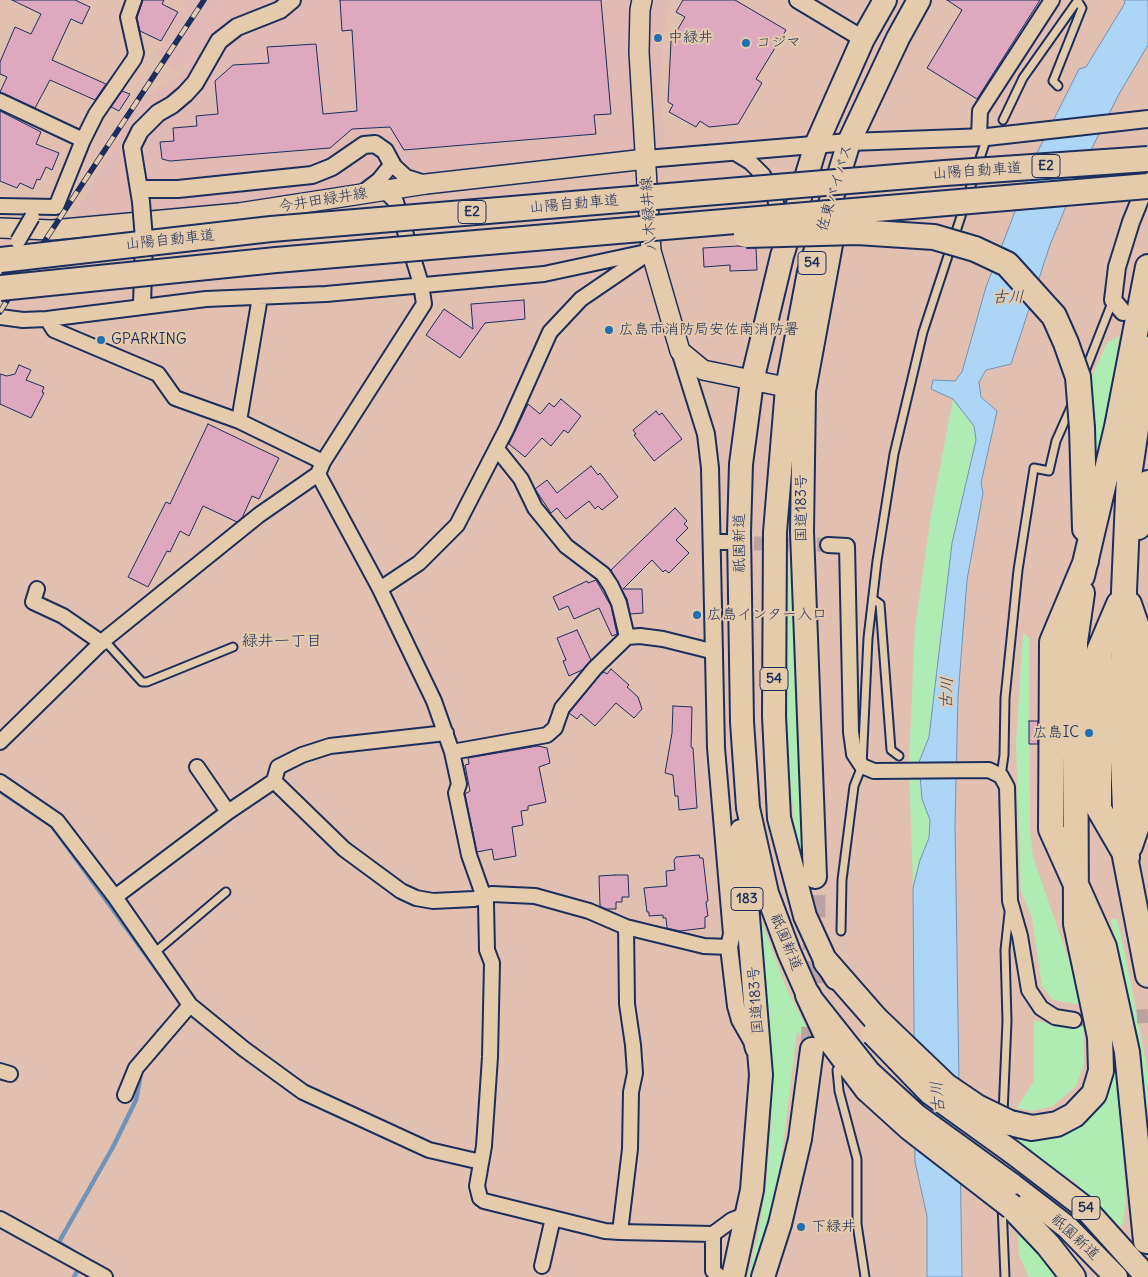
<!DOCTYPE html>
<meta charset="utf-8">
<style>
body{margin:0}
canvas{display:block;background:#e2c0b1}
</style>
<canvas width="1148" height="1277"></canvas>
<script>
const context = document.querySelector('canvas').getContext('2d');
context.lineJoin = 'round';
function fill(path, color) {
  context.fillStyle = color;
  context.fill(path, 'evenodd');
}
function toPath(rows) {
  const path = new Path2D();
  for (const r of rows) {
    path.moveTo(r[0], r[1]);
    for (let i = 2; i < r.length; i += 2) path.lineTo(r[i], r[i + 1]);
  }
  return path;
}
function strokePath(path, color, width, dash) {
  context.strokeStyle = color;
  context.lineWidth = width;
  context.lineCap = dash ? 'butt' : 'round';
  context.setLineDash(dash || []);
  context.stroke(path);
}
function write(font, color, halo, rows, align = 'center') {
  context.font = font + ' Delius,"Klee One",sans-serif';
  context.lineWidth = 4;
  context.setLineDash([]);
  context.textBaseline = 'middle';
  context.strokeStyle = halo;
  context.fillStyle = color;
  for (const [text, x, y, turn = 0] of rows) {
    context.save();
    context.translate(x, y);
    context.rotate((+turn || 0) * Math.PI / 180);
    context.textAlign = isNaN(turn) ? turn : align;
    if (halo) context.strokeText(text, 0, 0);
    context.fillText(text, 0, 0);
    context.restore();
  }
}
const built = toPath([
 [186,0,220,0,180,73,155,55],
 [222,0,668,0,659,80,667,163,62,236,140,101,181,74]
]);
const green = toPath([
 [1119,336,1109,410,1099,458,1090,457,1089,383,1107,343],
 [953,399,974,426,976,440,952,543,929,737,919,762,922,799,930,820,929,838,920,860,913,888,909,762,915,628,931,515],
 [793,503,802,678,803,869,796,840,788,754,789,504],
 [1023,633,1029,638,1030,830,1033,857,1078,987,1081,1005,1053,1000,1042,986,1032,918,1021,891,1016,742],
 [755,906,788,992,814,1042,797,1032,779,1177,755,1277,748,1277,759,1230,767,1178,771,1126,770,1057,766,998],
 [1111,919,1117,919,1125,954,1148,1074,1148,1165,1122,976],
 [1034,1020,1062,1027,1083,1026,1084,1063,1076,1086,1053,1106,1032,1111,1017,1108,1034,1081],
 [1108,1068,1115,1069,1122,1140,1126,1201,1122,1228,1076,1183,1016,1142,1022,1134,1047,1134],
 [1018,1228,1060,1277,1029,1277,1019,1255]
]);
const water = toPath([
 [1124,0,1148,0,1148,45,1119,94,1081,170,1050,245,1011,364,986,370,979,382,981,397,997,411,981,483,983,493,967,580,958,697,955,824,962,1277,927,1277,927,1216,915,1162,913,888,920,860,929,838,930,820,922,799,919,762,929,737,952,543,976,440,974,426,953,399,931,389,933,380,955,381,962,372,986,287,1039,149,1079,69,1086,67,1125,3,1124,0]
]);
const stream = toPath([
 [0,791,52,826,170,988],
 [84,1259,59,1242,113,1147,136,1100,141,1073],
 [74,1277,79,1268]
]);
const building = toPath([
 [12,0,75,0,90,7,82,24,71,19,52,60,106,84,95,100,50,80,35,108,0,92,7,77,0,74,0,62,15,27,31,34,41,14,12,0],
 [143,0,164,0,162,4,178,12,161,41,140,31,137,18,143,0],
 [340,0,601,0,611,114,594,115,596,134,404,150,390,127,352,129,330,148,170,161,162,159,160,142,174,141,173,128,197,126,196,116,218,114,215,81,233,65,269,63,267,47,316,44,323,114,357,111,352,30,342,31,340,0],
 [683,0,735,0,786,30,756,79,762,83,738,124,709,127,700,121,696,127,669,112,673,105,668,102,671,41,685,17,676,12,683,0],
 [947,0,1040,0,977,99,927,68,962,10,947,0],
 [122,91,130,94,119,111,111,107,122,91],
 [0,111,41,132,36,144,59,153,52,170,46,167,40,180,37,179,33,189,20,183,17,188,0,181,0,111],
 [738,246,756,248,757,270,730,271,730,265,704,267,703,248,738,246],
 [524,300,525,319,485,323,460,358,426,335,444,309,473,329,471,304,524,300],
 [19,365,31,370,26,380,44,387,42,392,44,393,31,418,0,404,0,374,7,376,15,374,19,365],
 [561,399,581,416,568,433,564,430,551,446,542,438,525,457,509,444,528,404,540,414,549,403,554,407,561,399],
 [656,411,659,415,662,413,682,439,654,461,634,435,636,434,633,430,656,411],
 [208,424,279,458,259,499,252,496,242,518,237,522,203,506,189,536,180,531,170,552,167,551,148,587,128,577,166,502,170,504,208,424],
 [591,466,598,475,600,473,618,497,602,510,598,506,595,509,589,501,566,519,557,508,551,513,535,489,547,480,557,493,591,466],
 [675,508,687,521,684,524,688,528,676,540,689,553,669,573,665,570,663,572,652,560,623,589,642,589,643,613,630,614,627,599,611,570,675,508],
 [596,580,611,606,617,634,612,636,599,608,574,619,568,606,559,610,553,597,587,581,588,583,596,580],
 [577,630,591,660,582,670,569,676,563,661,566,660,557,638,577,630],
 [611,669,629,685,627,687,638,697,642,709,634,718,616,703,595,726,581,714,577,719,569,713,601,674,604,672,607,674,611,669],
 [673,706,692,707,691,747,693,748,697,808,679,810,678,796,675,796,673,775,665,773,672,733,673,706],
 [1029,721,1038,721,1038,744,1029,744,1029,721],
 [538,746,547,748,550,763,539,767,546,802,528,806,528,810,521,811,523,825,512,827,516,856,494,860,492,849,477,852,465,794,470,791,465,765,469,764,468,758,538,746],
 [699,855,700,858,703,858,708,901,706,902,708,916,705,917,705,928,680,931,667,928,666,918,663,918,663,915,649,916,649,912,647,912,644,888,667,886,666,871,675,870,674,860,676,857,699,855],
 [615,875,628,875,629,897,622,897,622,902,616,902,616,909,606,909,600,906,599,876,615,875]
]);
const minorTunnel = toPath([
 [733,543,828,545],
 [1074,1020,1148,1016]
]);
const trunkTunnel = toPath([
 [812,1049,815,877]
]);
const motorwayTunnel = toPath([
 [1146,1241,1148,1262]
]);
const service = toPath([
 [1058,86,1053,81,1082,8,1077,0],
 [1003,120,1023,78,1078,0],
 [1084,374,1113,300],
 [873,599,880,604,891,750,899,756],
 [104,640,142,682,147,682,233,647],
 [1001,776,1004,755,1005,698,1018,570,1034,468,1049,471,1056,441,1072,405],
 [841,931,842,880,854,786,862,766,868,638,877,561,894,454,923,332,987,137],
 [153,954,226,892],
 [837,1070,839,1091,857,1159,857,1224,865,1277],
 [1003,1114,1007,1021,1005,950,1009,913],
 [1002,1205,1005,1277]
]);
const minor = toPath([
 [0,101,83,140],
 [979,137,980,111,1052,0],
 [732,151,750,162,763,175,774,195,781,222],
 [362,193,379,180,392,164,406,177,425,183],
 [0,206,56,207,83,140,96,114,134,59,136,53,128,17,134,0],
 [0,317,23,320,47,319,206,299,326,294,544,274,651,251],
 [47,319,54,330,158,374,175,398,239,421,323,462],
 [239,421,260,297],
 [497,449,521,479,535,508,566,546,603,574,611,586,619,603,627,637],
 [318,474,380,589,434,701,452,752,459,784,456,793,469,855,486,903,487,950,492,963,490,1057,484,1146,477,1186,480,1198,484,1201,605,1231,620,1232,713,1234,732,1220,747,1214],
 [711,542,727,542],
 [828,545,847,546,851,732,854,754,862,766,874,771,989,770,1001,776,1007,787,1010,901,1020,936,1029,990,1041,1008,1055,1017,1074,1020],
 [37,589,33,602,63,616,102,643],
 [380,589,419,563,457,525,507,428,550,332,581,299,644,256],
 [446,733,330,746,302,755,278,767,274,781,344,849,401,891,416,898,433,901,474,899,492,894,535,896,589,911,626,927,704,946,729,947],
 [0,742,104,640,259,515,318,474,323,462,424,304,421,284,396,202,384,190],
 [452,752,547,735,555,728,562,708,595,668,627,637,640,636,663,639,715,652],
 [197,767,228,812],
 [0,782,57,821,115,897,190,1005,244,1049,303,1092,429,1150,481,1162],
 [115,897,228,812,274,781],
 [0,1071,10,1074],
 [125,1095,136,1068,190,1005],
 [0,1219,105,1277],
 [620,1232,630,1149,631,1092,635,1073,633,1045,627,1004,626,927],
 [713,1234,713,1271,720,1277],
 [542,1266,553,1218]
]);
const tertiary = toPath([
 [798,0,863,39],
 [646,159,849,142,987,137,1148,119],
 [140,189,178,189,312,175,332,167,364,145,375,144,385,151,392,164],
 [141,202,132,147,140,131,158,113,172,105,185,94,195,83,219,41,237,27,280,10,292,0],
 [142,305,144,239],
 [1123,312,1113,300,1117,267,1131,222,1148,180],
 [680,351,706,434,710,468,716,748,732,934,729,947,736,1006,740,1020,752,1041,754,1049]
]);
const secondary = toPath([
 [642,0,640,10,639,52,651,251,680,351,703,370,800,390],
 [0,228,52,230,239,213,426,184,646,159]
]);
const trunk = toPath([
 [815,877,802,532,804,391,832,239],
 [836,978,826,962,805,916,779,818,774,716,775,532,787,388,809,272,849,142,898,38,919,0],
 [869,1072,808,995,789,952,767,893,748,808,742,722,739,533,741,464,752,381,782,256,816,145,863,39,885,0],
 [1012,1152,1084,1207,1147,1277],
 [1011,1184,1067,1227,1116,1277],
 [733,1277,752,1190,761,1075,741,831],
 [763,1277,780,1224,800,1139,812,1049]
]);
const motorway = toPath([
 [1082,428,1085,529],
 [1138,527,1148,483],
 [1086,561,1052,642,1051,829,1104,947,1127,1052,1146,1241],
 [1082,576,1117,427,1148,267],
 [1119,604,1099,651,1099,809,1124,852],
 [1129,604,1145,650,1145,802,1130,846],
 [1122,841,1148,975],
 [1127,857,1122,737,1124,591,1129,476,1148,349],
 [826,962,875,1018],
 [808,995,827,1036,867,1089],
 [1010,1123,1032,1128,1057,1124,1074,1115,1094,1094,1101,1071,1100,1037,1076,924,1075,642,1082,593],
 [1012,1207,1048,1245,1073,1277]
]);
const rail = toPath([
 [0,312,44,242,204,0]
]);
const minorBridge = toPath([
 [18,241,32,217]
]);
const tertiaryBridge = toPath([
 [141,202,144,239]
]);
const trunkBridge = toPath([
 [873,1034,930,1093,1012,1152],
 [869,1072,917,1116,1011,1184]
]);
const motorwayBridge = toPath([
 [746,235,857,232,934,237,975,249,1007,264,1054,316,1066,343,1078,377,1082,428],
 [0,260,271,229,945,173,1148,159],
 [0,288,276,260,1148,186],
 [875,1018,946,1086,977,1107,1010,1123],
 [867,1089,910,1128,1012,1207]
]);
const markers = [
 [658,38,5,"#1f6fb2"],
 [746,43,5,"#1f6fb2"],
 [609,330,5,"#1f6fb2"],
 [101,340,5,"#1f6fb2"],
 [697,615,5,"#1f6fb2"],
 [1089,733,5,"#1f6fb2"],
 [801,1227,5,"#1f6fb2"]
];
const shields = [
 [1046,166,28],
 [472,212,28],
 [812,263,28],
 [774,679,28],
 [747,899,32],
 [1086,1208,28]
];
const shieldNames = [
 ["E2",1046,166],
 ["E2",472,212],
 ["54",812,263],
 ["54",774,679],
 ["183",747,899],
 ["54",1086,1208]
];
const poiNames = [
 ["中緑井",668,38],
 ["コジマ",756,43],
 ["広島市消防局安佐南消防署",619,330],
 ["GPARKING",111,340],
 ["広島インター入口",707,615],
 ["広島IC",1079,733,"right"],
 ["下緑井",811,1227]
];
const streetNames = [
 ["山陽自動車道",977,171,-4],
 ["佐東バイパス",835,188,-73],
 ["今井田緑井線",323,200,-9],
 ["山陽自動車道",574,204,-5],
 ["八木緑井線",649,214,-94],
 ["山陽自動車道",170,240,-6],
 ["国道183号",802,508,-90],
 ["祇園新道",740,543,-90],
 ["祇園新道",786,942,68],
 ["国道183号",756,1000,-94],
 ["祇園新道",1075,1237,43]
];
const waterNames = [
 ["古川",1008,297],
 ["古川",947,693,-87],
 ["古川",938,1097,-94]
];
const neighbourhoodNames = [
 ["緑井一丁目",282,641]
];
fill(built, '#e1b9b5');
fill(green, '#aeecb3');
fill(water, '#acd5f6');
strokePath(water, '#7293b9', 1);
strokePath(stream, '#7293b9', 4.5);
fill(building, '#dea8be');
strokePath(building, '#1b2f5e', 1);
strokePath(minorTunnel, '#baa3a0', 14, [14, 7]);
strokePath(trunkTunnel, '#baa3a0', 22, [22, 11]);
strokePath(motorwayTunnel, '#baa3a0', 24, [24, 12]);
strokePath(service, '#1b2f5e', 11);
strokePath(minor, '#1b2f5e', 18);
strokePath(tertiary, '#1b2f5e', 20);
strokePath(secondary, '#1b2f5e', 22);
strokePath(trunk, '#1b2f5e', 26);
strokePath(motorway, '#1b2f5e', 28);
strokePath(service, '#e4cbac', 7);
strokePath(minor, '#e4cbac', 14);
strokePath(tertiary, '#e4cbac', 16);
strokePath(secondary, '#e4cbac', 19);
strokePath(trunk, '#e4cbac', 22);
strokePath(motorway, '#e4cbac', 24);
strokePath(rail, '#1b2f5e', 5.5);
strokePath(rail, '#e4cbac', 4, [11]);
strokePath(minorBridge, '#1b2f5e', 18, []);
strokePath(tertiaryBridge, '#1b2f5e', 20, []);
strokePath(trunkBridge, '#1b2f5e', 26, []);
strokePath(motorwayBridge, '#1b2f5e', 28, []);
strokePath(minorBridge, '#e4cbac', 14);
strokePath(tertiaryBridge, '#e4cbac', 16);
strokePath(trunkBridge, '#e4cbac', 22);
strokePath(motorwayBridge, '#e4cbac', 24);
for (const [x, y, r, color] of markers) {
  const dot = new Path2D();
  dot.arc(x, y, r, 0, 2 * Math.PI);
  context.fillStyle = color;
  context.fill(dot);
  strokePath(dot, '#e4cbac', 2);
}
for (const [x, y, w] of shields) {
  const box = new Path2D();
  box.roundRect(x - w / 2, y - 11.5, w, 23, 4);
  context.fillStyle = '#e4cbac';
  context.fill(box);
  strokePath(box, '#1b2f5e', 1);
}
write('bold 14px', '#1b2f5e', null, shieldNames);
write('15px', '#1b2f5e', '#e4cbac', poiNames, 'left');
write('15px', '#1b2f5e', '#e4cbac', streetNames);
write('italic 16px', '#2a406d', '#e4cbac', waterNames);
write('16px', '#1b2f5e', '#e4cbac', neighbourhoodNames);
</script>
